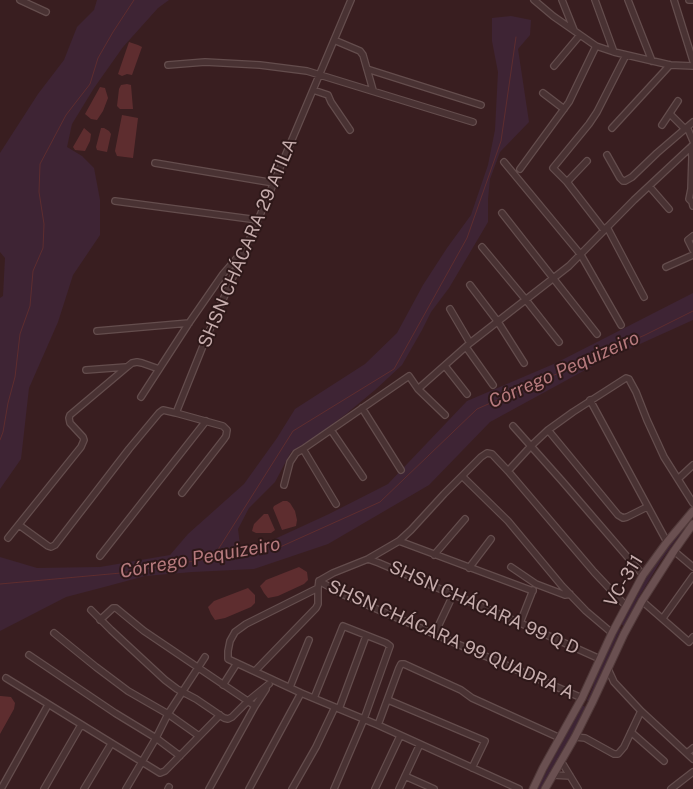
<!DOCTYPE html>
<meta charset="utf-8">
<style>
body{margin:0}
canvas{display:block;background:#391e20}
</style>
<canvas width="693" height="789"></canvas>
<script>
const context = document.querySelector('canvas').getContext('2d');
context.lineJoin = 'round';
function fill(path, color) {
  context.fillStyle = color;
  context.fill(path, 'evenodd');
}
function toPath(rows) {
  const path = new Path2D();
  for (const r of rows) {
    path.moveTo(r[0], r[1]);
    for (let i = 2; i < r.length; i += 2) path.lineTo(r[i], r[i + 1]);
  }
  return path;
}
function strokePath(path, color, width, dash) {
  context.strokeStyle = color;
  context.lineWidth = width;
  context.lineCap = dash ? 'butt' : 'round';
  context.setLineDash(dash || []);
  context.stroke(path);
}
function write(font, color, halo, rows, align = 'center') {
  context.font = font + ' "Public Sans",sans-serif';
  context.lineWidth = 4;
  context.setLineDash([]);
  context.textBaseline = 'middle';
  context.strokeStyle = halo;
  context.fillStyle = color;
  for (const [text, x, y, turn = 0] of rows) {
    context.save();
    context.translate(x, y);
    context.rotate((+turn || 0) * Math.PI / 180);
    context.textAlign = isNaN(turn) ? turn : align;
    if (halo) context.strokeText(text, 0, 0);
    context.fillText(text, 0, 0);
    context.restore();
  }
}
const green = toPath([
 [97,0,169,0,158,8,123,47,94,88,72,124,67,147,82,156,94,168,100,200,100,235,73,275,58,322,29,388,21,459,0,489,0,298,3,296,5,258,0,252,0,153,38,94,64,60,77,27,94,10],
 [511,16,531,20,530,35,518,49,529,122,500,152,490,179,488,199,488,222,449,288,431,312,422,330,402,365,375,390,346,414,314,438,291,452,275,482,249,508,238,529,240,545,266,543,329,514,388,484,467,401,556,363,693,293,693,320,598,363,490,422,429,485,328,544,254,569,192,572,145,576,108,586,66,597,0,631,0,557,37,568,100,567,170,555,188,534,244,484,277,438,295,409,365,364,397,333,423,285,447,248,471,215,488,165,495,130,498,72,492,41,492,18],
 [693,515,693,517,660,562,636,602,625,627,620,623,636,592,661,556],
 [619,628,621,629,611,651,609,659,590,700,588,702,587,700,593,687,595,676,606,653],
 [582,705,587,708,558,762,542,789,537,789]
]);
const water = toPath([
 [129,42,138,45,142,47,132,75,127,74,122,76,118,74],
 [127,84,131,85,133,109,120,109,117,106,119,89,121,85],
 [100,87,105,88,108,98,103,111,97,120,91,119,85,114],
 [122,115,138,118,133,158,117,156,115,151],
 [84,128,91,134,90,141,85,151,75,150,73,147],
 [101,128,104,128,109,131,111,134,107,152,97,150,96,147],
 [283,501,287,501,290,503,295,511,297,520,296,526,282,530,273,508,274,506],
 [264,514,268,514,275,530,271,533,256,533,252,531,254,524],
 [299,567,307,572,308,580,304,584,278,596,268,598,264,593,260,586,266,580],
 [248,588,255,595,255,603,251,607,225,618,215,620,211,614,208,607,214,601],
 [0,696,1,696,11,697,15,703,14,709,0,734]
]);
const stream = toPath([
 [0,440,3,432,8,403,15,377,20,334,30,306,33,271,43,248,44,224,39,192,40,164,66,115,90,84,98,58,113,32,134,0],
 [214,556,293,431,394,369,467,238,501,141,516,37],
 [0,584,121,573,280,547,380,502,477,409,645,335,693,311]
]);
const minor = toPath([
 [20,0,46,12],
 [534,0,553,16,596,46,614,52,670,65,693,66],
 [562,0,574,30],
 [595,0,614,52],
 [628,0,652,61],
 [674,0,693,61],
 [689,0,693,0],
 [334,40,360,51,363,55,373,90],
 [168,65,205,62,260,65,307,71,473,122],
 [554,66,580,35],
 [367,69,481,105],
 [313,90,328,95,331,102,350,130],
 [543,93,564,109],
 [670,114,685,129],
 [662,125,678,101],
 [687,127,693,141],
 [612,128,670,65],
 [691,147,692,157,691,189,689,199,692,202,693,206],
 [607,155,620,178,623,181,625,181,632,177,657,153,693,122],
 [504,162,581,255,621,325],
 [155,163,274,183],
 [520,169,569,102,596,46],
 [567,182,587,161],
 [649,186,669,209],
 [115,201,258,220],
 [502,213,597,334],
 [607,227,644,297],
 [604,230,567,182,553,168,589,124,597,112,626,55],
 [693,236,688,240,693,250],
 [482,247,526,300,559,342],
 [666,267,693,255],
 [470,285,498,322,524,363],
 [450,309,470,343],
 [97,331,189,323],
 [466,347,493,385],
 [445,366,467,394],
 [86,370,126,367],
 [418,389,470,343,569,266,634,200,693,145],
 [141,397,189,323,223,274,242,252],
 [590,400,667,542],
 [362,408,401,470],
 [176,413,207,336,258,220,351,0],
 [513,426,562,481,643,575],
 [331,430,363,477],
 [303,449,336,504],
 [508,471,531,446,548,430],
 [462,476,508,521,562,586,586,611,612,633],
 [678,479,693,465],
 [284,485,290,462,296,453,303,449,409,376,418,389,445,415],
 [647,507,627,517,623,518,618,515,548,430,573,412,626,378,629,379,630,381,636,392,647,420,664,457,693,503],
 [19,525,48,546,51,547,55,545,129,449,159,413,163,410,176,413,223,426,227,430,226,436,224,439,182,493],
 [8,538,81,447,84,440,83,437,70,423,69,418,70,415,127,367,132,363,137,362,142,363,159,369],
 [399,541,533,591],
 [674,551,693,567],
 [434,555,465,519],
 [100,556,206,421],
 [368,559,379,563,520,623,600,659],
 [511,567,536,584,565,595,570,594],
 [469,568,491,539],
 [319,581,318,588,246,624,235,632,230,641,228,651,228,659,301,693,378,725,519,789],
 [319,581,333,573,368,559,399,541,411,530,444,494,481,457,487,453,492,454,508,471,594,572,626,606],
 [319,581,342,594,582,698],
 [642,601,689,642,693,637],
 [91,610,111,630,165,680,177,689,196,699,224,718,228,719,232,717,248,701,269,684],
 [663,618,693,576],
 [100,620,113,608,116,608,144,631,255,706],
 [520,623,533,590],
 [54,633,96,667,128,691,168,714,199,736],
 [435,633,453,595],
 [29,655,115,713,156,738,180,756],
 [608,669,614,682,641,711,693,759],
 [255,671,316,608,318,604,318,588],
 [6,678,160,773,165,771,220,715],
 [223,685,237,663],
 [290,687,309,640],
 [314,698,343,626,386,643,390,646,364,719,334,789],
 [388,700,485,741,472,768],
 [339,709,366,636],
 [378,725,399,668,401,664,404,664,461,690,472,698,560,738],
 [631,732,664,761],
 [575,737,585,738,614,754,618,754,624,747,641,711],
 [687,753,693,748],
 [561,761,578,789],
 [553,775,570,776],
 [405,776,434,789],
 [1,789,48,705],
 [44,789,81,725],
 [84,789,111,744],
 [126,789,156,738,168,714,205,657],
 [168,789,169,787],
 [209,789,255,706,266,689],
 [249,789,301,693],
 [292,789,316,747,335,707],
 [375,789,400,736],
 [399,789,420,744],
 [671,789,693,772]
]);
const major = toPath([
 [533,789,543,768,582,698,612,633,643,575,667,542,693,511],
 [545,789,575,737,592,703,624,634,642,601,674,551,693,524]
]);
const streetNames = [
 ["SHSN CHÁCARA 29 ATILA",248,243,-67],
 ["VC-311",624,581,-59],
 ["SHSN CHÁCARA 99 Q D",484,608,24],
 ["SHSN CHÁCARA 99 QUADRA A",451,640,24]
];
const waterNames = [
 ["Córrego Pequizeiro",564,370,-24],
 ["Córrego Pequizeiro",200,558,-10]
];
fill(green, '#3e2434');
fill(water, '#5e2d2f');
strokePath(stream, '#5e2d2f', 1);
strokePath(minor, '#644d4d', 8);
strokePath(major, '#503939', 9);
strokePath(minor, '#493233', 5.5);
strokePath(major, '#6a5051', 7);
write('18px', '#c6acac', '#2e1819', streetNames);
write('italic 19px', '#b67a7d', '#2e1819', waterNames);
</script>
